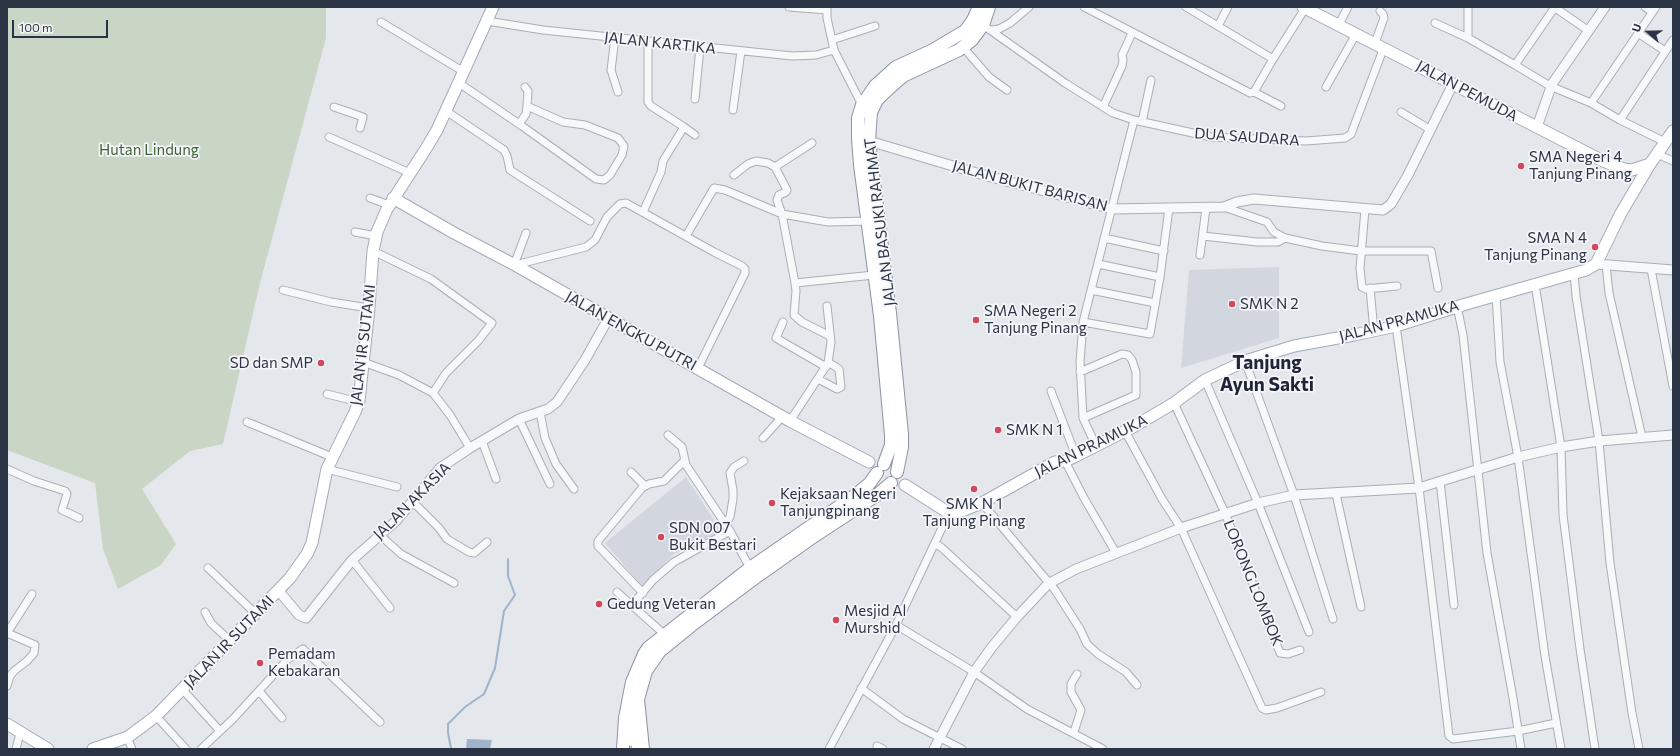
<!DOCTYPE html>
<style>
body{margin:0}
#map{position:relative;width:1680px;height:756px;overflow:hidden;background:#e4e7ec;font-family:Commissioner,sans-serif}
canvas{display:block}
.frame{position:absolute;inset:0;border:8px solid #2b3445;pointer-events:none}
.north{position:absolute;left:1628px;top:12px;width:40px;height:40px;-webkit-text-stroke:3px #f4f6f9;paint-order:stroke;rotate:290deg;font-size:11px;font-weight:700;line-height:16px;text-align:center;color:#2b3445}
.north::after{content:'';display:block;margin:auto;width:14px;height:18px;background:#2b3445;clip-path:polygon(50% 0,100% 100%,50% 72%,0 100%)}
.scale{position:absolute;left:12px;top:20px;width:96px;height:18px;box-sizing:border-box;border:2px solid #2b3445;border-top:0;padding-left:5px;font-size:12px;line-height:14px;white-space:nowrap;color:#2b3445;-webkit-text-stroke:3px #f4f6f9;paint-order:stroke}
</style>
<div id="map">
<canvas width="1680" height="756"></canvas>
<div class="frame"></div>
<div class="north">U</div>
<div class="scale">100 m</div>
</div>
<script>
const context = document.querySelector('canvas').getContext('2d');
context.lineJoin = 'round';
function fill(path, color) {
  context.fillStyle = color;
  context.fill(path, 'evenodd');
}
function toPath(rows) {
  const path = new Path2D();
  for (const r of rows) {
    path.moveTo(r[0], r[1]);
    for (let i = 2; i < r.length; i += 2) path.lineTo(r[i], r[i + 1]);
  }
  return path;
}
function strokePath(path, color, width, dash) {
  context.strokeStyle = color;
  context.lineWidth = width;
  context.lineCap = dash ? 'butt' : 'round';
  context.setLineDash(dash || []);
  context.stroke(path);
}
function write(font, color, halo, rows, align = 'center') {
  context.font = font + ' Commissioner,sans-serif';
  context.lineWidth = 3.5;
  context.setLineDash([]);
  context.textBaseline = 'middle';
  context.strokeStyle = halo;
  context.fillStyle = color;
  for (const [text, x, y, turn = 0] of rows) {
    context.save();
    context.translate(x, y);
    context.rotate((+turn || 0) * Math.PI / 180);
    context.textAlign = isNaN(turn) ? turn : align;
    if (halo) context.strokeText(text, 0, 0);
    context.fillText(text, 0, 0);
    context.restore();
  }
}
const built = toPath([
 [1279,267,1279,338,1181,368,1189,270],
 [686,477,721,531,674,554,642,586,605,543]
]);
const green = toPath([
 [7,7,326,7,326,38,260,283,223,444,190,451,142,489,176,544,161,565,118,589,103,549,95,483,7,450]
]);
const water = toPath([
 [467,739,492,740,490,749,450,749,466,748]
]);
const stream = toPath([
 [451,748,448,733,448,724,465,707,484,694,495,668,504,611,515,595,508,576,508,559]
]);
const minor = toPath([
 [789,7,827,10],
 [827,7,827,18,834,50,862,105],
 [1084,7,1250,93,1254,92,1273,59,1306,7],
 [1186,7,1273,59],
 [1468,7,1468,38],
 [1554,7,1589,31],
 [1645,7,1652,12],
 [487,21,543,30,792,56,816,55,834,50],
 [381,22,464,72],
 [1435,23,1468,38,1515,65,1555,7],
 [983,25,1065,83,1113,113,1134,120,1211,137,1306,141,1345,138,1351,134,1384,47],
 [1218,26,1228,7],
 [1338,26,1348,7],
 [992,30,999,29,1010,23,1029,7],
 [1638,33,1665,51],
 [615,38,611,70,618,92],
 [832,40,875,26],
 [1375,43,1384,18,1383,14,1380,11],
 [963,47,989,77,1007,90],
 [1515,65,1550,86,1591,103,1620,120,1665,142],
 [459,83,522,126,596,179,604,180,610,175,622,155,624,146,618,138,585,125,563,122,527,106],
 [1326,87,1356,34],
 [1254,92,1281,106],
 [695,99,700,47],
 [1591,103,1656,7],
 [334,107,363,117,360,128],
 [1103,107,1122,66,1123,60,1122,55,1132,33],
 [733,110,741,51],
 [446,111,504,150,507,156,510,170,590,221],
 [1401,112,1431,130],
 [1620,120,1673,40],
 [1142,122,1151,80],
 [519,124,526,114,527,106,528,91,525,87],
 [684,127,695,135],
 [329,137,410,173],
 [1657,154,1673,161],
 [775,167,812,143],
 [734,175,748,164,756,161,768,163,775,167,787,190,786,192,779,195,777,200,782,214,795,283,796,291,794,315,802,322,830,336],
 [370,198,389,205],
 [1224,207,1267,222,1274,232,1285,238,1322,246,1361,251,1431,251,1438,288],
 [1365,209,1360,268,1362,287,1366,289,1397,286],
 [643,212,661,172,663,161,684,127,651,106,648,102,648,42],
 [355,232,376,236],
 [686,236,714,188,725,190,782,214,828,222,871,221],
 [1203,236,1257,242,1278,242,1285,238],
 [1104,238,1164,251],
 [373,251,431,279,492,323,478,341,446,373,433,393,450,415,470,448],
 [1200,255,1206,208],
 [1098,264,1160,277],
 [514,265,526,233],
 [515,265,586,247,595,240,607,217,620,204,626,203,714,252,742,266,745,269,745,273,698,368],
 [1606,265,1609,293,1642,437],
 [1651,269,1673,386],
 [1574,273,1576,296,1599,441,1610,563,1632,713,1639,749],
 [795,283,874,275],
 [1535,284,1561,447,1563,515,1580,649,1595,749],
 [1370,288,1374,331],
 [283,290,331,302,369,308],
 [1091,290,1155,303],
 [1496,295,1500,362,1518,457,1545,656,1561,749],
 [1457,306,1463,335,1487,553,1513,698,1521,749],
 [783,322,776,338,826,367],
 [1083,322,1150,334,1160,277,1169,208],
 [1396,326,1419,488,1449,736,1453,739,1518,731,1556,723],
 [1245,361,1294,495,1333,619],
 [363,362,399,375,433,393],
 [1080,372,1122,354,1128,355,1132,360,1136,372,1136,395,1083,418],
 [818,379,837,389,841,387,839,369,828,362],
 [1205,380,1258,503,1309,632],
 [1051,391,1076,456],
 [327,394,359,402],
 [1174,403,1225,513,1280,653,1288,654,1300,650],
 [540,412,545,438,556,464,574,489],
 [519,419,550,484],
 [790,421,828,363,831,342,827,306],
 [247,422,332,457],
 [1125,431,1162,499,1181,528,1262,708,1266,710,1277,708,1321,692],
 [668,435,682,447,686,465,730,531,750,568],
 [763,438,782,417],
 [482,441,496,479],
 [1096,446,1083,418,1080,362,1083,322,1134,120],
 [1065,461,1084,498,1116,553],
 [7,469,34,481,65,491,67,494,62,510,79,518],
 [327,469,397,487],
 [631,472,645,486],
 [1440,481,1454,605],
 [1336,494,1361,607],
 [412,501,439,528,447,539,469,552,474,553,487,542],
 [982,503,1055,590,1080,629,1087,644,1098,654,1126,672,1137,685],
 [725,524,730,517,733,499,733,490,730,473,734,467,744,461],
 [381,536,401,554,454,583],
 [936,544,942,548,1017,617],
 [352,560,390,608],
 [208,568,256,614],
 [617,592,664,634],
 [643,593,598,546,598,541,642,488,649,484,664,481,684,461],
 [632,605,653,580,674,562,730,531],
 [205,612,211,623,230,641],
 [896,625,974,672,1027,709,1103,749],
 [7,633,35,645,34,653,27,661,14,671,10,676,7,686],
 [7,633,32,594],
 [861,688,903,719,962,749],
 [183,690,220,731],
 [259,691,282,718],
 [156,716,186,749],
 [1074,732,1081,710,1071,692,1071,684,1077,674],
 [127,737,132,749],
 [877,746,883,749],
 [16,749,20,733],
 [201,749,233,719,288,659,303,649,380,722],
 [829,749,896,625,949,513]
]);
const tertiary = toPath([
 [1537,127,1552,84,1605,7],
 [869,141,980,174,1112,209,1224,207,1237,202,1254,199,1383,210,1391,204,1408,175,1453,84],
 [1596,264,1673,270],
 [278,590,299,615,306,618,352,560,396,521,440,468,470,448,519,419,548,409,557,402,585,360,608,319],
 [934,749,974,672,992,647,1017,617,1048,584,1076,569,1181,528,1258,503,1294,495,1419,488,1518,457,1561,447,1599,441,1673,435]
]);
const secondary = toPath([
 [629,703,632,741],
 [636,733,637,749]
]);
const primary = toPath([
 [1303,7,1603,161,1624,169,1632,170,1650,164],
 [393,198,454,233,515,265,790,421,869,462],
 [905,485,949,513,962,511,982,503,1055,462,1065,461,1076,456,1133,427,1174,403,1205,380,1245,361,1294,346,1354,335,1396,326,1466,304,1586,270,1596,264,1621,213,1650,164,1673,131],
 [7,724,48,749],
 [93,749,128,737,156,716,290,578,307,554,312,543,327,469,355,412,359,401,369,308,373,251,377,232,387,209,427,147,437,130,493,7]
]);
const trunk = toPath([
 [884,464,891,445,891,435,880,316,860,165,858,138,858,118,862,105,875,86,896,67,933,50,965,31,973,20,979,7],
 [897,472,902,447,902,434,890,313,869,141,871,112,877,100,885,92,903,76,959,50,972,40,983,25,989,7],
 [623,749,625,718,632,682,644,654,648,648,750,568,853,497,869,484,877,473],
 [643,749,638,699,646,671,660,651,692,625,759,575,810,539,877,495,891,483]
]);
const markers = [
 [1521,166,4,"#d1495b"],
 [1595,247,4,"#d1495b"],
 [1232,304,4,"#d1495b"],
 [976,320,4,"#d1495b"],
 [321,363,4,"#d1495b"],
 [998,430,4,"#d1495b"],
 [974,489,4,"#d1495b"],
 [772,503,4,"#d1495b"],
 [661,537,4,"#d1495b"],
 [599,604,4,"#d1495b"],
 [836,620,4,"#d1495b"],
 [260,663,4,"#d1495b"]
];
const streetNames = [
 ["JALAN KARTIKA",660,43,6],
 ["JALAN PEMUDA",1467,91,28],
 ["DUA SAUDARA",1247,137,4],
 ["JALAN BUKIT BARISAN",1030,186,15],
 ["JALAN BASUKI RAHMAT",880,222,-97],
 ["JALAN PRAMUKA",1399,321,-15],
 ["JALAN ENGKU PUTRI",631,331,29],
 ["JALAN IR SUTAMI",363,345,-83],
 ["JALAN PRAMUKA",1091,446,-26],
 ["JALAN AKASIA",412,501,-45],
 ["LORONG LOMBOK",1253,583,68],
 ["JALAN IR SUTAMI",229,642,-46]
];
const parkNames = [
 ["Hutan Lindung",149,150]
];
const poiNames = [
 ["SMA Negeri 4",1529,157],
 ["Tanjung Pinang",1529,174],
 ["SMA N 4",1587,238,"right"],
 ["Tanjung Pinang",1587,255,"right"],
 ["SMK N 2",1240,304],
 ["SMA Negeri 2",984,311],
 ["Tanjung Pinang",984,328],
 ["SD dan SMP",313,363,"right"],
 ["SMK N 1",1006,430],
 ["Kejaksaan Negeri",780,494],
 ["Tanjungpinang",780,511],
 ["SMK N 1",974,504,"center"],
 ["Tanjung Pinang",974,521,"center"],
 ["SDN 007",669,528],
 ["Bukit Bestari",669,545],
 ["Gedung Veteran",607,604],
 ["Mesjid Al",844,611],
 ["Murshid",844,628],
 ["Pemadam",268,654],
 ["Kebakaran",268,671]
];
const districtNames = [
 ["Tanjung",1267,363],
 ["Ayun Sakti",1267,385]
];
fill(built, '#d2d6de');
fill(green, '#c9d6c5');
fill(water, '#9fb4cc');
strokePath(stream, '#9fb4cc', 2);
strokePath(minor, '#a9aeb7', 9);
strokePath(tertiary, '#a9aeb7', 11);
strokePath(secondary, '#a9aeb7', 12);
strokePath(primary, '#a3abb8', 13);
strokePath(trunk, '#8b94a3', 14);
strokePath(minor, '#f7f8fa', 7);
strokePath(tertiary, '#f7f8fa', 9);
strokePath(secondary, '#fff', 10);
strokePath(primary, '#fff', 11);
strokePath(trunk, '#fff', 12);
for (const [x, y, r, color] of markers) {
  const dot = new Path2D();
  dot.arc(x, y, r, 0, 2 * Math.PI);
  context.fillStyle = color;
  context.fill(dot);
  strokePath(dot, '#f4f6f9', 1.5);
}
write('15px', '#2b3445', '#f4f6f9', streetNames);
write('15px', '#3f6138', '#f4f6f9', parkNames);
write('15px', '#2b3445', '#f4f6f9', poiNames, 'left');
write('bold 19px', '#1d2536', '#f4f6f9', districtNames);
</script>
